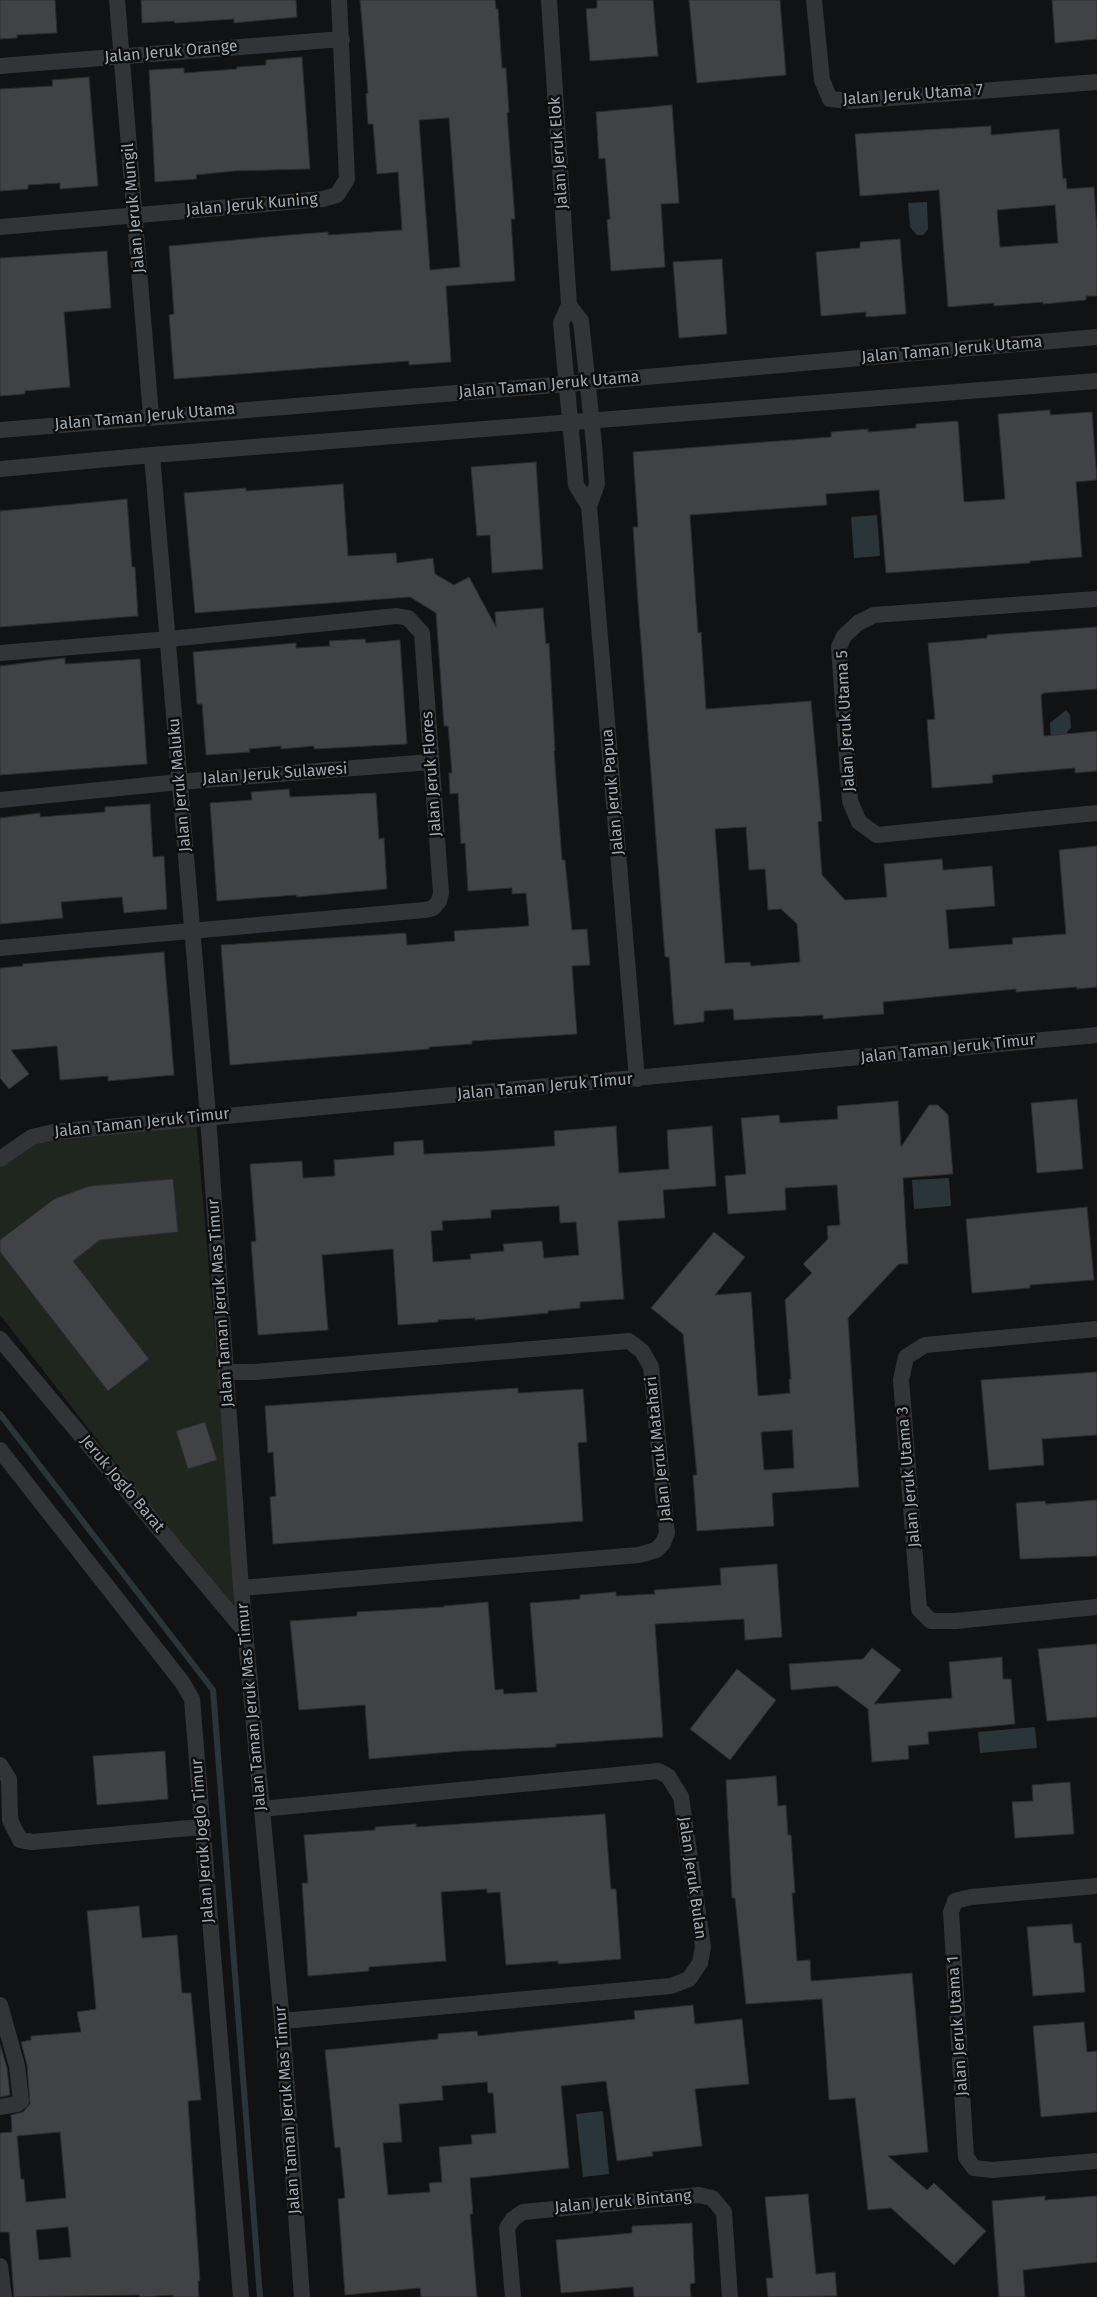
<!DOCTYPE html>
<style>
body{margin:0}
canvas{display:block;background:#111213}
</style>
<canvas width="1097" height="2297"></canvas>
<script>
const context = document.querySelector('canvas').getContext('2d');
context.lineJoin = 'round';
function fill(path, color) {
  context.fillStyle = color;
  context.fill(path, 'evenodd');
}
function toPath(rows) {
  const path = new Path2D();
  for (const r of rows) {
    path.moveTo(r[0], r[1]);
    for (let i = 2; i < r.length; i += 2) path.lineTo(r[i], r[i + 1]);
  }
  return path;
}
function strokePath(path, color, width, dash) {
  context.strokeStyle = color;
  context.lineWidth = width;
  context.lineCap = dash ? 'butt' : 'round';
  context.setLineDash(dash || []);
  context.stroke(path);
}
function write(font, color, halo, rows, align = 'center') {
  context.font = font + ' "Fira Sans",sans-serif';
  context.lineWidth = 5;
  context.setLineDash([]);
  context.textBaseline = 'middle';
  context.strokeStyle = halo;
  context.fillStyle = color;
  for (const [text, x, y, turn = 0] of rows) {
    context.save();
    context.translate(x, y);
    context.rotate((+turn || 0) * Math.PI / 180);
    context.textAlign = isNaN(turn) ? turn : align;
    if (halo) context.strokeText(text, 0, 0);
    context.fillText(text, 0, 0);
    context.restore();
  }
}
const green = toPath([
 [196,1120,240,1623,0,1315,0,1157,28,1137]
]);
const water = toPath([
 [927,202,928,229,923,235,917,235,910,227,908,203],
 [877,515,880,556,854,558,851,517],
 [1066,710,1070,715,1071,728,1067,732,1070,754,1052,756,1050,723],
 [949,1178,951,1206,914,1209,912,1180],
 [1035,1727,1037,1748,980,1753,978,1732],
 [603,2111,609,2174,583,2177,576,2114]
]);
const stream = toPath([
 [0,1414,213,1690,260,2297]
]);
const building = toPath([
 [0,0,55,0,57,33,17,35,17,38,0,39,0,0],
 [141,0,296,0,297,17,234,23,234,19,175,23,174,21,142,23,141,0],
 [360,0,495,0,496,9,498,9,502,68,506,68,509,112,507,113,515,219,511,219,515,281,446,286,451,362,409,365,409,361,174,379,169,315,174,314,169,246,289,235,328,232,328,235,402,230,398,172,377,174,373,124,368,124,366,94,368,93,360,0],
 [449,118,460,267,430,270,419,120,449,118],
 [597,0,653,0,658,56,590,61,586,9,597,8,597,0],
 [689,0,780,0,786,75,697,83,689,0],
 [1052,0,1097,0,1097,39,1055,43,1052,0],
 [302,57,310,169,234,171,196,175,197,179,155,182,149,70,184,68,184,73,237,69,237,67,266,65,266,60,302,57],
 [89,77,98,186,60,189,60,183,28,185,28,189,0,191,0,89,53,86,52,80,89,77],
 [672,105,679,203,661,204,665,267,611,271,607,220,610,219,605,158,599,159,596,112,672,105],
 [991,126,991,135,1059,129,1063,179,1066,178,1067,189,1094,187,1097,231,1097,296,1086,296,1086,300,1043,304,1043,302,994,306,994,303,948,307,939,190,860,196,855,134,991,126],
 [1055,205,1058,243,1000,247,997,210,1055,205],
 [900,239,906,314,866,317,866,312,821,316,816,252,860,248,860,242,900,239],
 [107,251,111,308,64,312,70,387,25,391,25,394,0,396,0,258,107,251],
 [722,259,727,334,679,338,673,262,722,259],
 [1050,410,1050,415,1092,412,1097,480,1076,482,1082,557,1030,561,1030,563,886,573,879,490,826,494,827,505,690,515,698,633,701,632,706,709,811,701,822,821,818,822,822,875,845,900,887,897,884,864,942,859,943,870,992,866,995,906,946,910,949,949,1013,944,1012,938,1066,934,1059,850,1097,846,1097,987,1077,989,1077,987,1016,992,1016,989,883,1002,884,1014,823,1019,823,1015,734,1020,733,1009,704,1011,704,1022,674,1025,669,957,665,957,638,603,633,527,638,527,633,452,831,437,831,432,868,429,868,432,916,428,916,424,958,421,964,502,1005,499,998,414,1050,410],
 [746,827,749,870,765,869,768,910,781,909,797,924,800,962,751,966,750,962,725,963,715,829,746,827],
 [536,462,543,569,492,573,490,535,477,536,471,467,536,462],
 [343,484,348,556,396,553,397,563,433,558,435,574,454,585,469,577,496,627,495,612,543,608,546,644,549,643,555,751,554,751,562,860,565,860,572,930,587,929,590,965,572,966,577,1034,472,1041,472,1044,429,1047,429,1049,230,1065,221,945,406,933,407,945,455,941,454,931,529,926,526,893,512,894,512,888,468,891,465,843,461,844,458,793,450,794,449,773,452,773,448,726,444,726,436,613,410,597,195,613,184,493,246,488,246,491,343,484],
 [127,499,132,567,135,567,138,616,0,627,0,511,127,499],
 [1097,627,1097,689,1044,693,1041,695,1044,736,1097,731,1097,771,1075,773,1075,768,992,775,993,783,932,788,927,720,935,719,928,643,987,638,987,635,1097,627],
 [365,639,366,643,400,640,407,744,314,749,314,746,281,749,281,746,249,749,250,752,206,755,202,704,197,704,193,652,296,643,296,648,330,646,329,641,365,639],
 [65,658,65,664,140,659,147,764,0,775,0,666,65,658],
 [289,789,290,797,376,793,379,839,384,838,387,889,297,897,296,895,217,901,210,803,252,800,251,792,289,789],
 [150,804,153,857,164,856,167,909,124,913,122,897,61,902,63,918,0,924,0,818,40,813,40,817,105,812,105,807,150,804],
 [164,952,174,1075,108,1081,108,1076,60,1080,57,1046,11,1050,29,1074,9,1089,0,1078,0,968,23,966,22,964,164,952],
 [1077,1099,1083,1169,1037,1173,1031,1103,1077,1099],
 [898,1101,901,1147,929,1105,938,1105,948,1115,953,1174,903,1178,908,1264,899,1264,848,1318,859,1487,772,1493,774,1526,697,1531,693,1475,697,1475,683,1334,651,1308,714,1232,745,1257,715,1295,751,1292,758,1396,790,1393,789,1379,791,1379,785,1300,812,1273,803,1264,828,1239,827,1226,840,1225,837,1185,785,1188,786,1210,728,1214,725,1176,746,1174,741,1118,779,1115,780,1123,838,1119,837,1106,898,1101],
 [792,1430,794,1468,764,1470,761,1432,792,1430],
 [616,1126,619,1173,669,1169,667,1130,712,1126,716,1186,663,1190,665,1218,618,1221,624,1299,580,1302,580,1308,548,1311,548,1313,475,1320,475,1318,438,1320,438,1322,398,1325,393,1249,322,1255,328,1330,258,1335,251,1242,256,1241,250,1164,302,1161,303,1178,335,1176,334,1160,394,1155,394,1142,423,1140,424,1154,487,1151,555,1146,554,1131,616,1126],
 [559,1206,560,1223,576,1222,579,1255,544,1258,542,1241,503,1244,504,1251,470,1254,471,1259,433,1262,431,1231,443,1230,442,1221,491,1218,491,1210,559,1206],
 [173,1179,178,1232,100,1240,73,1261,149,1359,108,1391,0,1252,0,1240,54,1199,89,1186,173,1179],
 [1087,1207,1094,1280,1030,1285,1030,1288,972,1293,966,1219,1087,1207],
 [1097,1372,1097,1435,1042,1439,1044,1465,989,1470,981,1380,1097,1372],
 [518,1388,518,1393,583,1389,587,1442,578,1443,583,1521,273,1544,270,1497,276,1496,273,1452,268,1453,265,1406,518,1388],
 [205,1422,217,1460,188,1469,176,1431,205,1422],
 [1097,1500,1097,1556,1020,1559,1016,1503,1045,1501,1046,1504,1097,1500],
 [777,1564,782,1637,745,1640,744,1619,655,1624,663,1737,556,1744,556,1747,462,1751,369,1759,365,1705,299,1710,290,1621,357,1616,357,1612,444,1607,444,1606,488,1602,495,1690,503,1689,504,1694,537,1692,530,1603,580,1599,580,1595,616,1592,616,1596,655,1594,654,1590,721,1585,720,1568,777,1564],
 [1097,1644,1097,1717,1047,1721,1038,1649,1097,1644],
 [872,1648,901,1670,874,1704,952,1698,949,1662,1002,1657,1003,1679,1011,1679,1015,1724,928,1732,929,1744,908,1746,909,1759,872,1762,868,1709,837,1686,791,1690,789,1664,863,1659,872,1648],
 [737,1669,776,1700,730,1760,690,1729,737,1669],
 [165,1751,168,1799,97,1805,93,1756,165,1751],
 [776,1776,778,1806,786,1805,788,1835,791,1835,795,1893,792,1893,797,1961,810,1960,811,1981,912,1973,928,2152,888,2156,927,2190,934,2183,986,2231,954,2265,891,2208,868,2210,855,2098,829,2100,822,1999,746,2004,735,1898,732,1898,726,1780,776,1776],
 [1070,1782,1074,1834,1015,1838,1012,1802,1033,1801,1032,1785,1070,1782],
 [605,1814,611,1889,616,1889,621,1959,558,1964,558,1961,506,1965,500,1892,487,1893,487,1889,441,1892,446,1961,369,1967,369,1971,308,1976,302,1883,308,1883,304,1835,375,1830,375,1827,416,1824,416,1827,605,1814],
 [139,1906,142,1938,177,1935,182,1993,191,1993,201,2100,188,2101,200,2281,198,2281,199,2297,173,2297,173,2295,140,2297,139,2295,14,2297,9,2232,0,2232,0,2133,12,2132,11,2115,23,2112,30,2104,27,2065,21,2042,31,2040,31,2036,81,2032,77,2012,96,2009,87,1911,139,1906],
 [60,2132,66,2198,26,2202,24,2179,21,2179,17,2136,60,2132],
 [68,2227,71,2257,39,2260,36,2230,68,2227],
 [1072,1924,1074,1943,1081,1943,1085,1992,1033,1996,1027,1927,1072,1924],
 [693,2005,695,2024,742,2019,749,2084,695,2089,702,2146,652,2152,653,2156,617,2161,606,2081,561,2086,569,2168,470,2178,473,2214,470,2214,477,2297,421,2297,420,2288,345,2295,338,2199,345,2198,340,2147,335,2148,325,2050,438,2039,438,2034,477,2031,478,2036,635,2019,634,2011,693,2005],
 [487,2082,488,2093,493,2093,496,2133,471,2135,472,2144,439,2147,442,2182,429,2183,430,2192,388,2195,383,2143,402,2142,399,2104,443,2100,442,2086,487,2082],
 [1084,2022,1087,2052,1097,2051,1097,2112,1041,2117,1033,2026,1084,2022],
 [0,2044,7,2068,10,2095,0,2097,0,2044],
 [808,2194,816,2274,835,2272,837,2296,768,2297,766,2278,773,2278,765,2197,808,2194],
 [1045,2196,1045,2200,1097,2196,1097,2262,1023,2270,1025,2297,999,2297,992,2201,1045,2196],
 [692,2223,695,2283,690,2284,691,2297,634,2297,633,2287,561,2293,556,2240,632,2233,632,2226,692,2223]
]);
const street = toPath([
 [117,0,151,416],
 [549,0,569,305,581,321,594,444,597,484,589,506,637,1079],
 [814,0,822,80,830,99,851,101,1097,82],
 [0,66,342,39],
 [0,227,323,199,337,195,347,179,339,0],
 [569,305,561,323,576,485,589,506],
 [0,430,567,384,1097,337],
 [152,455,208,1116,241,1588,282,2021,302,2297],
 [0,469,152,455,1097,381],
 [1097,599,874,615,858,623,844,636,839,647,850,801,859,822,877,835,1097,813],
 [0,653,169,639,397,616,408,618,422,633,441,893,439,901,433,908,425,910,0,948],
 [0,800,179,782,430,762],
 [0,1159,32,1137,54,1132,1097,1035],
 [1097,1329,925,1345,906,1357,901,1380,919,1609,931,1621,955,1621,1097,1607],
 [0,1339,244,1630],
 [226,1372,254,1372,629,1341,642,1351,651,1367,667,1533,663,1543,656,1550,639,1555,241,1588],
 [0,1450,182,1682,192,1699,241,2297],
 [0,1765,9,1779,10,1820,20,1840,32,1842,201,1827],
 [261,1809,658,1771,668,1776,681,1797,703,1947,700,1963,689,1979,671,1986,282,2021],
 [1097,1886,971,1897,955,1901,951,1912,966,2157,974,2168,992,2170,1097,2161],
 [0,2005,17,2066,21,2101,17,2104,0,2107],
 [0,2266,4,2297],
 [513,2297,507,2228,513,2219,523,2212,699,2195,712,2198,724,2212,730,2297]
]);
const streetNames = [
 ["Jalan Jeruk Orange",171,52,-5],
 ["Jalan Jeruk Utama 7",913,95,-4],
 ["Jalan Jeruk Elok",559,153,-94],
 ["Jalan Jeruk Kuning",252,205,-5],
 ["Jalan Jeruk Mungil",134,208,-95],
 ["Jalan Taman Jeruk Utama",952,350,-5],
 ["Jalan Taman Jeruk Utama",549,385,-5],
 ["Jalan Taman Jeruk Utama",145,417,-5],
 ["Jalan Jeruk Utama 5",846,721,-93],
 ["Jalan Jeruk Sulawesi",275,774,-4],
 ["Jalan Jeruk Flores",432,774,-94],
 ["Jalan Jeruk Maluku",180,785,-95],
 ["Jalan Jeruk Papua",613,792,-95],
 ["Jalan Taman Jeruk Timur",948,1049,-6],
 ["Jalan Taman Jeruk Timur",545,1087,-5],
 ["Jalan Taman Jeruk Timur",142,1123,-6],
 ["Jalan Taman Jeruk Mas Timur",221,1303,-94],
 ["Jalan Jeruk Matahari",659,1449,-96],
 ["Jalan Jeruk Utama 3",909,1477,-95],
 ["Jeruk Joglo Barat",122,1484,50],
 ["Jalan Taman Jeruk Mas Timur",252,1707,-95],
 ["Jalan Jeruk Joglo Timur",203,1841,-94],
 ["Jalan Jeruk Bulan",692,1878,82],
 ["Jalan Jeruk Utama 1",958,2026,-94],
 ["Jalan Taman Jeruk Mas Timur",288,2110,-94],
 ["Jalan Jeruk Bintang",623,2202,-5]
];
fill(green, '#1e261e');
fill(water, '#2a3539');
strokePath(stream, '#2a3539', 6);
fill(building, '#404246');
strokePath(building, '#2b2c2f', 1);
strokePath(street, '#323438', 16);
write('16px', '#a2abb4', '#0d0d0e', streetNames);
</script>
